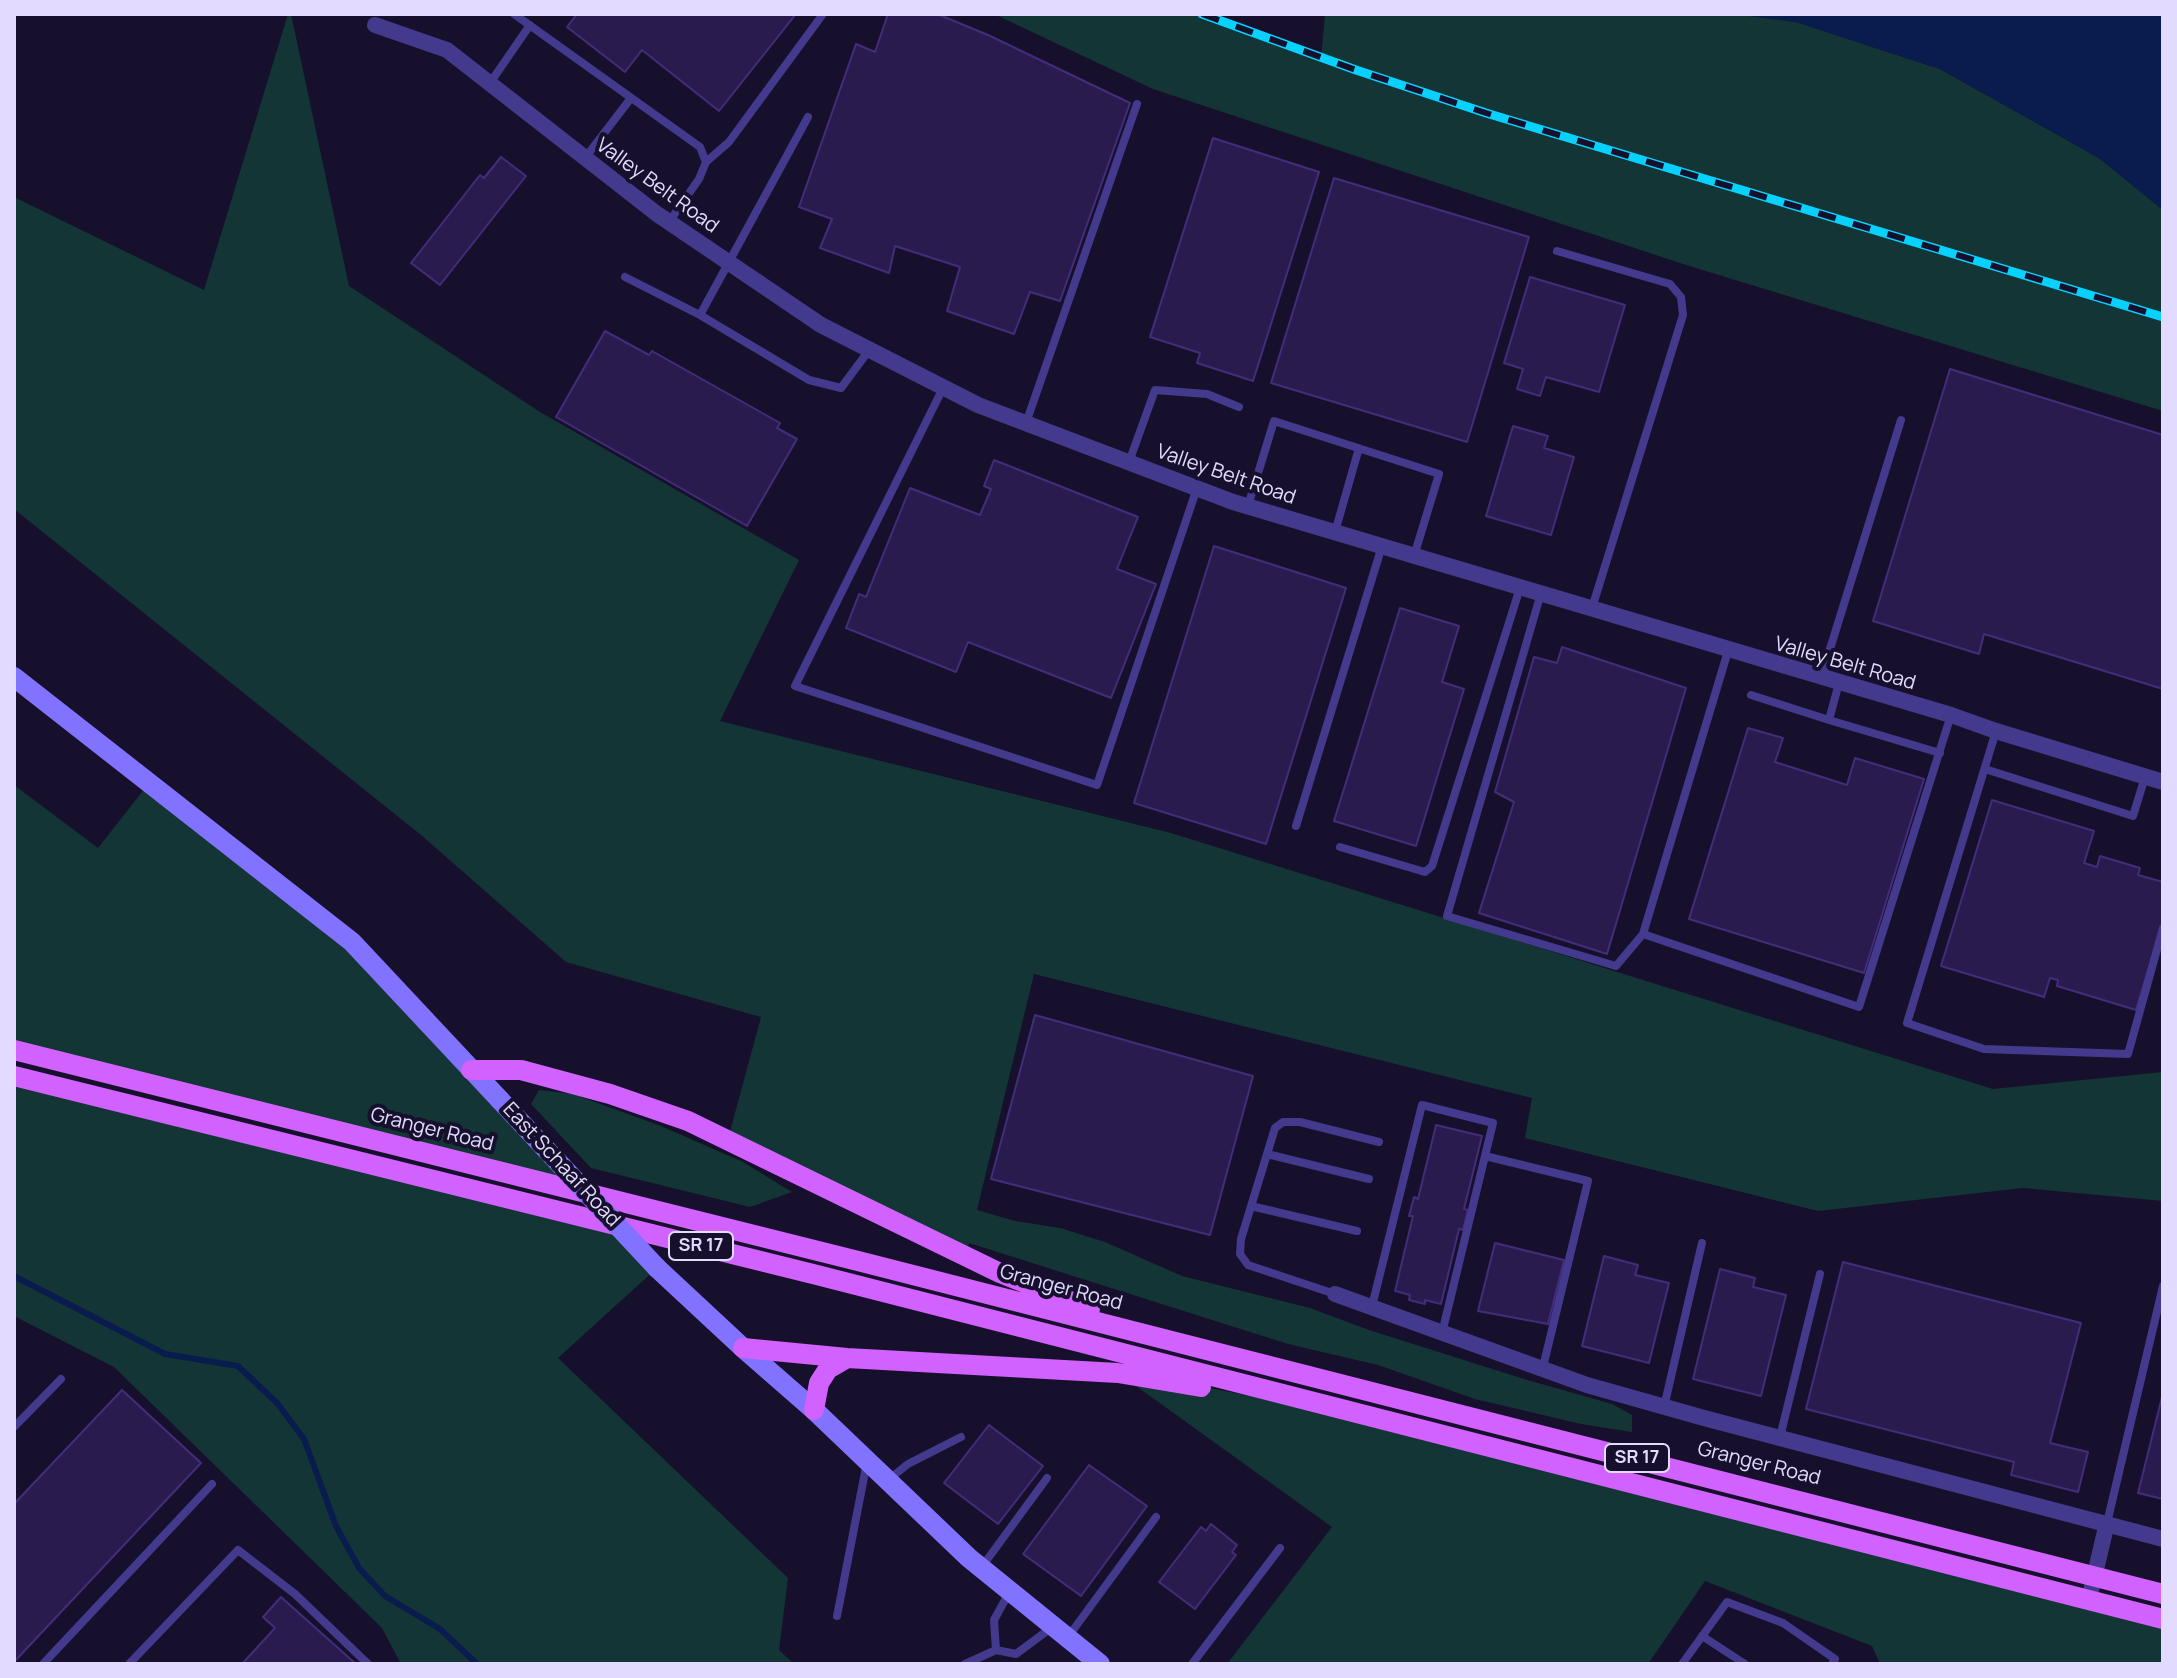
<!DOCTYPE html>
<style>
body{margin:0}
#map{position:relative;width:2177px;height:1678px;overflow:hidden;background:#17102c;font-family:Manrope,sans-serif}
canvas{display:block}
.frame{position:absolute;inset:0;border:16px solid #e2dbff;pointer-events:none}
</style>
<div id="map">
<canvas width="2177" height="1678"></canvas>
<div class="frame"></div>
</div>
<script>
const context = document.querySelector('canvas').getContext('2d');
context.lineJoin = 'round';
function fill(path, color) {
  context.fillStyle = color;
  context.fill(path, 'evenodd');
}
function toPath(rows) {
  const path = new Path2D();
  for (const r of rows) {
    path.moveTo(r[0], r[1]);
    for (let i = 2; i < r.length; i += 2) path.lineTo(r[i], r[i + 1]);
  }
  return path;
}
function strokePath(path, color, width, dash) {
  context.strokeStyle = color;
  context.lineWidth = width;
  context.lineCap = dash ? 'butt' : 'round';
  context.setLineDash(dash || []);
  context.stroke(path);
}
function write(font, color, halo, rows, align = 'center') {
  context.font = font + ' Manrope,sans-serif';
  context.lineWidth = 8;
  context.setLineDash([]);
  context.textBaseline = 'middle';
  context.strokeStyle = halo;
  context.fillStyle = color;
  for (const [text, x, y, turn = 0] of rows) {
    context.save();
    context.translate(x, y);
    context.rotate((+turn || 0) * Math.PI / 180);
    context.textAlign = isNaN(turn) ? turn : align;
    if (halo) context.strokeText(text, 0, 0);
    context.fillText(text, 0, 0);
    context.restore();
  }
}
const green = toPath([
 [288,14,291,14,349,286,540,412,799,560,720,721,1171,833,1993,1089,2163,1072,2163,1201,2023,1188,1818,1211,1525,1138,1532,1098,1034,974,977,1210,1015,1221,1060,1228,1105,1242,1182,1276,1310,1308,1369,1330,1524,1379,1612,1404,1632,1415,1632,1432,1581,1424,1475,1399,1378,1365,1288,1344,969,1243,966,1256,728,1139,761,1017,566,962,421,835,14,509,14,197,204,290],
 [994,14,1202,14,1321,58,1325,14,1734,14,1796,22,1940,69,2099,158,2163,210,2163,411,1683,264,1153,89],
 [149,783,352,942,587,1193,14,1050,14,785,98,848],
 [14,1076,616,1224,657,1268,558,1358,788,1578,779,1650,794,1664,401,1664,382,1628,114,1367,14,1316],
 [539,1090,573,1094,661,1126,743,1162,792,1192,750,1207,591,1168,531,1104],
 [1118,1373,1152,1377,1386,1422,2163,1619,2163,1664,1880,1664,1872,1646,1705,1581,1648,1664,1227,1664,1332,1527]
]);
const water = toPath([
 [1734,14,2163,14,2163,210,2099,158,1940,69,1796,22]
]);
const stream = toPath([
 [14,1276,165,1354,238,1366,277,1403,304,1439,336,1526,359,1568,385,1596,440,1629,477,1664]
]);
const building = toPath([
 [577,14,796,14,719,111,642,50,625,72,567,27,577,14],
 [888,14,937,14,988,35,1130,103,1060,301,1030,292,1014,334,947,311,960,267,895,246,889,273,820,248,832,219,799,207,856,44,875,52,888,14],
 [1213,138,1319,172,1253,381,1197,363,1200,353,1150,337,1213,138],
 [501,157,526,176,440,285,411,263,480,175,484,178,501,157],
 [1334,178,1529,237,1467,442,1271,383,1334,178],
 [1530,277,1625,305,1599,392,1546,377,1540,396,1517,389,1523,369,1504,363,1530,277],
 [605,331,649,355,652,351,780,423,777,428,797,439,747,526,556,417,605,331],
 [1950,369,2163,435,2163,689,1984,634,1979,654,1873,621,1950,369],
 [1513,426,1548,436,1544,448,1574,457,1551,535,1486,516,1513,426],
 [994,460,1138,517,1117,569,1156,584,1111,698,968,642,956,672,846,628,859,594,866,597,910,488,980,515,991,489,984,486,994,460],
 [1214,546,1346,588,1266,844,1134,803,1214,546],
 [1400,608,1459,626,1442,682,1464,689,1416,846,1334,821,1400,608],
 [1562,647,1686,688,1607,954,1479,913,1514,802,1495,792,1534,657,1557,663,1562,647],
 [1748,728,1783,738,1775,762,1847,785,1855,758,1924,779,1864,973,1689,919,1748,728],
 [1992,800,2094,831,2084,863,2097,867,2100,856,2140,868,2138,875,2163,882,2163,921,2136,1010,2057,986,2058,980,2050,978,2044,997,1941,966,1992,800],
 [1035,1015,1253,1076,1210,1235,991,1179,1035,1015],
 [1436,1125,1482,1136,1464,1209,1468,1210,1463,1230,1459,1229,1441,1304,1425,1300,1425,1304,1409,1300,1410,1295,1395,1291,1413,1216,1409,1216,1414,1197,1418,1199,1436,1125],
 [1495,1243,1564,1260,1548,1324,1478,1311,1495,1243],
 [1604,1256,1638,1265,1635,1275,1669,1283,1649,1363,1582,1346,1604,1256],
 [1843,1262,2081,1323,2050,1443,2088,1452,2078,1492,2011,1475,2014,1462,1806,1409,1843,1262],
 [1720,1269,1755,1278,1753,1287,1786,1295,1761,1396,1693,1379,1720,1269],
 [122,1390,201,1463,14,1662,14,1504,122,1390],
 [2163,1393,2163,1499,2138,1493,2163,1393],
 [989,1425,1043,1466,998,1524,944,1483,989,1425],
 [1089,1465,1147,1506,1081,1596,1023,1554,1089,1465],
 [1211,1524,1237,1545,1232,1552,1236,1555,1195,1609,1159,1582,1201,1527,1206,1531,1211,1524],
 [281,1597,356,1664,242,1664,275,1628,263,1617,281,1597]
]);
const lane = toPath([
 [514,14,700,147,706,162,699,179,669,222],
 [490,83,530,25],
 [808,117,700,315,809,380,841,388,870,349],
 [585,158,631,98],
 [706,162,729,142,823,14],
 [1557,251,1670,284,1681,297,1683,315,1592,608],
 [625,277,700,315],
 [943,388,795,686,1097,785,1197,488],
 [1026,423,1137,104],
 [1129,462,1155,390,1207,394,1239,407],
 [1248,506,1274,421,1439,474,1414,556],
 [1335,532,1359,448],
 [1541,593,1447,916,1616,966,1643,934,1728,651],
 [1821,678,1901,420],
 [1751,695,1829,720,1839,683],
 [1829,720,1940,753],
 [1996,731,1907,1023,1984,1049,2128,1054,2163,928],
 [1985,769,2133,816,2145,777],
 [1296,826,1382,546],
 [1340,847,1425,872,1432,866,1520,588],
 [1643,934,1859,1007,1951,715],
 [1267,1154,1369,1179],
 [1485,1156,1588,1181,1543,1367],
 [1251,1206,1357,1231],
 [1335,1294,1248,1265,1240,1254,1241,1239,1275,1128,1283,1122,1300,1122,1379,1142],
 [1372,1306,1422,1105,1493,1123,1442,1333],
 [1664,1407,1702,1243],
 [14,1427,61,1379],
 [1780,1437,1820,1274],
 [888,1480,908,1464,961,1437],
 [2107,1523,2163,1286],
 [981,1568,1047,1478],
 [1010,1591,994,1620,996,1650,1016,1654,1051,1628],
 [837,1616,867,1462],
 [1702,1636,1745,1664],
 [1068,1637,1156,1517],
 [43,1664,212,1484],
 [129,1664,238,1550,295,1594,368,1664],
 [965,1664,996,1650],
 [1192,1664,1280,1548],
 [1682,1664,1727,1602,1783,1623,1835,1659,1832,1664]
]);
const street = toPath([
 [375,25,447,50,657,214,821,325,978,405,1233,502,1951,715,1996,731,2163,782],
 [1335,1294,1587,1385,1704,1418,2163,1539],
 [2089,1599,2107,1523]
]);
const secondary = toPath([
 [14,677,352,942,500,1100],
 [657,1268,743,1348,814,1410,969,1558,1100,1664]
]);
const primary = toPath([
 [14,1050,858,1261,2163,1594],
 [471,1070,521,1070,610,1094,688,1121,1000,1273,1090,1309],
 [14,1076,817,1275,2163,1619],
 [743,1348,847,1358,1118,1373,1201,1387],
 [814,1410,819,1383,828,1369,847,1358]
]);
const rail = toPath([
 [1202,14,1356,70,1486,113,2163,317]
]);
const secondaryBridge = toPath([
 [500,1100,657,1268]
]);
const shields = [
 [701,1246,64],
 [1637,1458,64]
];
const shieldNames = [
 ["SR 17",701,1246],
 ["SR 17",1637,1458]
];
const streetNames = [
 ["Valley Belt Road",657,186,36],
 ["Valley Belt Road",1226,475,19],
 ["Valley Belt Road",1845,664,16],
 ["Granger Road",432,1130,14],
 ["East Schaaf Road",561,1165,47],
 ["Granger Road",1061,1288,15],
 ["Granger Road",1759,1464,14]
];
fill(green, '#133536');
fill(water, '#091c4d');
strokePath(stream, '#091c4d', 6);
fill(building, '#2a1b4e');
strokePath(building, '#432d7b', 2);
strokePath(lane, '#443a8d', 8);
strokePath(street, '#443a8d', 16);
strokePath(secondary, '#8172ff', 20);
strokePath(primary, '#d162ff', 20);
strokePath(rail, '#07d2ff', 9);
strokePath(rail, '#17102c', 6, [18]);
strokePath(secondaryBridge, '#8172ff', 20);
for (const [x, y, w] of shields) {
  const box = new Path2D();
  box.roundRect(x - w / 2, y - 14, w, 28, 6);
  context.fillStyle = '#17102c';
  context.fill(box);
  strokePath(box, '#e2dbff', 2);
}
write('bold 18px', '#e2dbff', null, shieldNames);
write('20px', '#e2dbff', '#17102c', streetNames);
</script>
